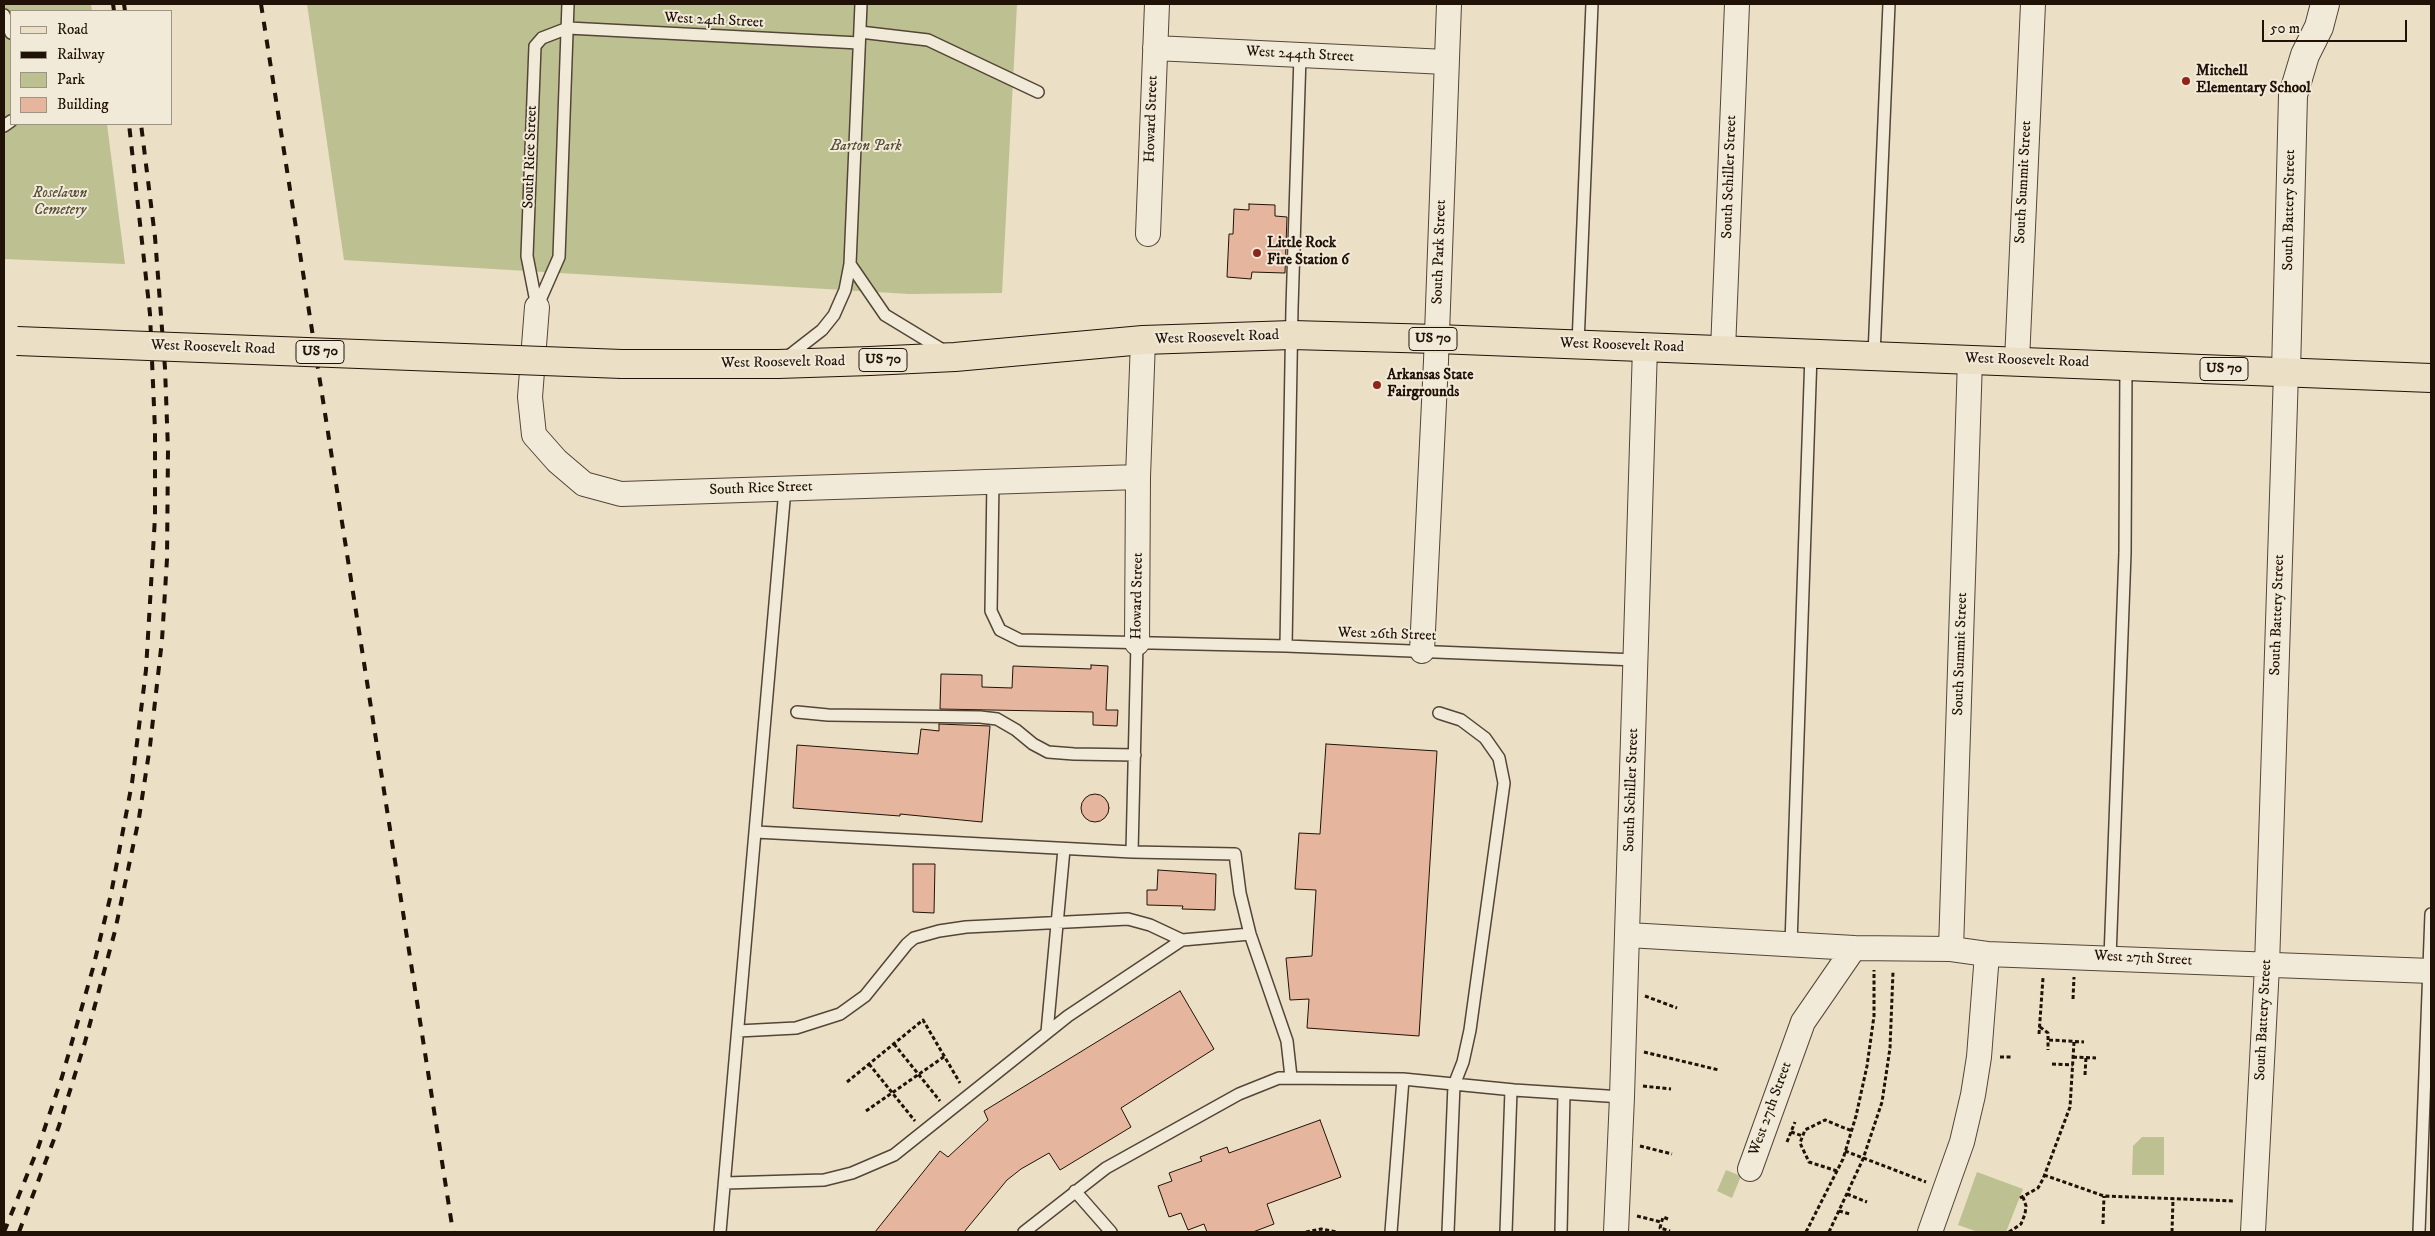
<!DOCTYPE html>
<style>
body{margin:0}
#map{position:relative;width:2435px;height:1236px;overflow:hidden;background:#ebdfc5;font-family:"IM FELL DW Pica",serif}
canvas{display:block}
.frame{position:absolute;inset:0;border:5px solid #211208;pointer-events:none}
.legend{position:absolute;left:10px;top:10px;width:162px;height:115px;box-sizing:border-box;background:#f2ead9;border:1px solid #9e9485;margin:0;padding:6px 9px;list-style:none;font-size:15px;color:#211208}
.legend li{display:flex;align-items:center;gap:10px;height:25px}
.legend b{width:25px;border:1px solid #9e9485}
.scale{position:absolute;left:2262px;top:20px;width:145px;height:22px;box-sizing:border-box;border:2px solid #211208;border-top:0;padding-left:6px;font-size:15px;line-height:18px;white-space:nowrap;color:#211208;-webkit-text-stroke:4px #f2ead9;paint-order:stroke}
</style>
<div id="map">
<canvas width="2435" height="1236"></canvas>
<div class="frame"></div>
<ul class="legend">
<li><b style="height:6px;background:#ebdfc5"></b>Road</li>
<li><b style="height:6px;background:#211208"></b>Railway</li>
<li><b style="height:14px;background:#bdc091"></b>Park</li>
<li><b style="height:14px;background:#e6b59e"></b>Building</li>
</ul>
<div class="scale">50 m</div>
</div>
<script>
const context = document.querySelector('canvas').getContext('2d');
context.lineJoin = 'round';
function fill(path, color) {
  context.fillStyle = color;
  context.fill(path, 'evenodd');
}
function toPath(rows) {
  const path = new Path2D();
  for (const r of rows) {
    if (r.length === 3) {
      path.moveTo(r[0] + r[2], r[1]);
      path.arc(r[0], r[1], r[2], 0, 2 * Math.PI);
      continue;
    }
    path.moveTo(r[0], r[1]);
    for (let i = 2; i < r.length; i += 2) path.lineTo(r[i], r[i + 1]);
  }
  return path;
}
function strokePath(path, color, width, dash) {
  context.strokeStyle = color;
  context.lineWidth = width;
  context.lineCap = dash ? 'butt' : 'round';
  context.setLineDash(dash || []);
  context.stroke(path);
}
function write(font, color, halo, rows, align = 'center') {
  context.font = font + ' "IM FELL DW Pica",serif';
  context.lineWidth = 4;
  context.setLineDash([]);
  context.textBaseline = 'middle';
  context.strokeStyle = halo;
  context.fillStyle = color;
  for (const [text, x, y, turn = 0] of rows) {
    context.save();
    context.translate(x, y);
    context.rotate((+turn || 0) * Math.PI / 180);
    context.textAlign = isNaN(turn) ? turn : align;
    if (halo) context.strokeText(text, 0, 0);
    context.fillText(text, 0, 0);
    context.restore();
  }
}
const green = toPath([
 [4,4,91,4,92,11,11,11,11,124,107,124,125,264,4,259],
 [307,4,1017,4,1002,293,909,294,344,260],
 [2142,1137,2164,1137,2164,1175,2132,1175,2133,1146],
 [1726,1170,1741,1176,1732,1198,1717,1191],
 [1977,1172,2023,1189,2006,1232,1978,1232,1958,1225]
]);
const building = toPath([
 [1249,204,1275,205,1275,216,1287,217,1285,273,1252,272,1251,279,1227,277,1229,234,1233,234,1234,209,1249,210,1249,204],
 [1091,665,1108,666,1106,710,1118,710,1117,726,1093,725,1093,712,940,709,941,674,982,675,982,687,1012,688,1013,666,1091,669,1091,665],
 [939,724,990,726,982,822,900,814,900,816,793,808,797,745,918,754,921,729,939,731,939,724],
 [1326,744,1437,751,1419,1036,1307,1028,1309,999,1290,1000,1286,958,1312,956,1316,890,1295,889,1299,833,1320,834,1326,744],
 [1095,808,14],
 [913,864,935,864,934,913,913,912,913,864],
 [1158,870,1216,874,1215,910,1182,909,1183,906,1147,905,1147,890,1157,890,1158,870],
 [1180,991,1214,1049,1121,1108,1131,1127,1060,1170,1049,1153,1021,1169,1007,1180,964,1232,875,1232,940,1151,948,1157,988,1120,984,1111,1180,991],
 [1320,1120,1341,1177,1267,1204,1274,1224,1253,1232,1207,1232,1204,1224,1188,1230,1181,1213,1169,1217,1158,1186,1172,1181,1169,1173,1202,1161,1200,1157,1227,1147,1229,1153,1320,1120]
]);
const path = toPath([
 [1645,996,1677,1008],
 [2073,999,2074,977],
 [2040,1027,2048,1033,2048,1050],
 [2039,1034,2043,978],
 [2049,1040,2084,1042],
 [894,1044,940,1101],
 [1644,1052,1719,1070],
 [2000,1057,2011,1057],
 [2073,1057,2096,1058],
 [869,1064,915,1121],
 [2052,1064,2073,1065],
 [2085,1075,2086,1057],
 [847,1082,923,1020,960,1083],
 [1643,1086,1671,1089],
 [866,1111,945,1056],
 [1791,1132,1803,1136],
 [1787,1142,1795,1122],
 [1640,1146,1672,1154],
 [1845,1151,1926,1182],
 [1837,1171,1809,1162,1800,1143,1805,1130,1825,1120,1852,1131],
 [2044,1175,2104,1196,2234,1201],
 [1847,1194,1867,1202],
 [2020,1198,2038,1188,2043,1179,2070,1107,2074,1042],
 [1839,1211,1850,1214],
 [1637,1216,1661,1222],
 [1668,1219,1663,1217,1660,1228,1670,1231],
 [2103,1224,2104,1196],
 [1306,1232,1321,1229,1337,1232],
 [1806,1232,1843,1159,1856,1116,1867,1066,1874,1016,1874,970],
 [1829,1232,1863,1159,1882,1102,1890,1048,1893,972],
 [2009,1232,2021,1224,2025,1214,2026,1206,2023,1197],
 [2172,1232,2173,1199]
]);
const service = toPath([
 [4,15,11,33],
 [860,32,928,40,1038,92],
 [4,126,11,121],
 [850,264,885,315,946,352],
 [537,307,527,256,535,46,542,38,568,28,859,43],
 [537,307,559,257,568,4],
 [1578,344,1592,4],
 [1874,355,1889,4],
 [786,358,822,330,834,315,845,290,850,264,861,4],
 [993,481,991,611,1000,630,1020,640,1286,646,1636,660],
 [1286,646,1292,308,1300,56],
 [797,712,828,715,980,717,997,719,1016,730,1033,744,1048,752,1074,754,1135,755],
 [1439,713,1461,720,1485,738,1499,758,1504,783,1470,1030,1463,1062,1454,1085,1448,1232],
 [756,832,1132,852,1235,854,1240,893,1250,934,1287,1041,1291,1077],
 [1132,852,1137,643],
 [1791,944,1811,354],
 [2110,958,2125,553,2126,365],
 [738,1031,796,1028,840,1014,865,996,907,944,914,938,939,931,966,927,1128,919,1150,925,1182,940,1250,934],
 [1047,1032,1064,849],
 [725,1183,824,1180,852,1173,894,1155,1068,1016,1182,940],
 [1075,1191,1111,1232],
 [720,1232,785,489],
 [1024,1232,1106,1168,1239,1094,1279,1078,1403,1079,1514,1090,1622,1097],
 [1391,1232,1403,1079],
 [1506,1232,1511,1090],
 [1561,1232,1564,1094],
 [2419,1232,2431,914]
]);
const minor = toPath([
 [1155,48,1446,62],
 [1148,234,1157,4],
 [537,307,530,397,534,435,557,461,584,484,621,494,1138,477],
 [1723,350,1737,4],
 [2017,361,2033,4],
 [1137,643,1138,477,1143,340],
 [1422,651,1436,361,1449,4],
 [1628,935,1854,948],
 [1951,949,1970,359],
 [1750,1169,1803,1022,1854,948,1951,949,1987,954,2431,971],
 [1616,1232,1622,1097,1645,347],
 [1930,1232,1962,1142,1973,1095,1979,1057,1987,954],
 [2253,1232,2267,966,2286,372]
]);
const tertiary = toPath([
 [2286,372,2293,95,2305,55,2319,27,2325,4]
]);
const primary = toPath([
 [622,364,778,364,870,361,955,357,1143,340,1292,335,1437,339,2431,378]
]);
const rail = toPath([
 [113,4,114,11],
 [124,4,125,11],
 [261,4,453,1232],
 [4,1232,38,1148,62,1077,93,968,111,894,132,783,146,670,155,517,155,430,150,314,129,124],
 [19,1232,59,1126,85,1042,115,931,139,818,150,746,162,640,167,559,168,450,165,368,155,237,141,124]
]);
const primaryBridge = toPath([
 [17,341,622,364]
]);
const markers = [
 [2186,81,5,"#8f2418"],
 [1257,253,5,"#8f2418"],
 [1377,385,5,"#8f2418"]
];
const shields = [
 [1433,339,48],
 [320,352,48],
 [883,360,48],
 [2224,369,48]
];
const shieldNames = [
 ["US 70",1433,339],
 ["US 70",320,352],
 ["US 70",883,360],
 ["US 70",2224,369]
];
const streetNames = [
 ["West 24th Street",714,21,3],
 ["West 244th Street",1300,55,3],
 ["Howard Street",1152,119,-88],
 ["South Rice Street",531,157,-88],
 ["South Schiller Street",1730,177,-88],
 ["South Summit Street",2024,182,-87],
 ["South Battery Street",2290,210,-89],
 ["South Park Street",1440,252,-88],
 ["West Roosevelt Road",1217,338,-2],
 ["West Roosevelt Road",1622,346,2],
 ["West Roosevelt Road",213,348,2],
 ["West Roosevelt Road",2027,361,2],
 ["West Roosevelt Road",783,363,-1],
 ["South Rice Street",761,489,-2],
 ["Howard Street",1138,596,-89],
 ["South Battery Street",2278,615,-88],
 ["West 26th Street",1387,635,2],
 ["South Summit Street",1961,654,-88],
 ["South Schiller Street",1632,790,-88],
 ["West 27th Street",2143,959,3],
 ["South Battery Street",2264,1020,-87],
 ["West 27th Street",1771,1109,-70]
];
const poiNames = [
 ["Mitchell",2196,72],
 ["Elementary School",2196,89],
 ["Little Rock",1267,244],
 ["Fire Station 6",1267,261],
 ["Arkansas State",1387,376],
 ["Fairgrounds",1387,393]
];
const parkNames = [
 ["Barton Park",866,147],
 ["Roselawn",60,194],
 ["Cemetery",60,211]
];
fill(green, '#bdc091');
fill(building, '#e6b59e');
strokePath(building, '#211208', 1);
strokePath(service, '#544537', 14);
strokePath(minor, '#544537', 26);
strokePath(tertiary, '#544537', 30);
strokePath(primary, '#211208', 30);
strokePath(path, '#211208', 3, [4, 2.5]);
strokePath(service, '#f2ead9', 11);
strokePath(minor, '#f2ead9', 24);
strokePath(tertiary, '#f2ead9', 28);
strokePath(primary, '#ebdfc5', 28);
strokePath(rail, '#211208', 4, [9, 9]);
strokePath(primaryBridge, '#211208', 30, []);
strokePath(primaryBridge, '#ebdfc5', 28);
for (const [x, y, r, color] of markers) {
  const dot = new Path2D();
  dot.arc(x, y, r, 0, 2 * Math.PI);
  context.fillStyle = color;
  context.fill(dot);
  strokePath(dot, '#f2ead9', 2);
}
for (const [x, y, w] of shields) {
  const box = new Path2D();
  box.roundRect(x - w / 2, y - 11.5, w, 23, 4);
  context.fillStyle = '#f2ead9';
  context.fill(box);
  strokePath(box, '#211208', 1);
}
write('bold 14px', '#211208', null, shieldNames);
write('15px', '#211208', '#f2ead9', streetNames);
write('bold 15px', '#211208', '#f2ead9', poiNames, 'left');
write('italic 15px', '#584f38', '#f2ead9', parkNames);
</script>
